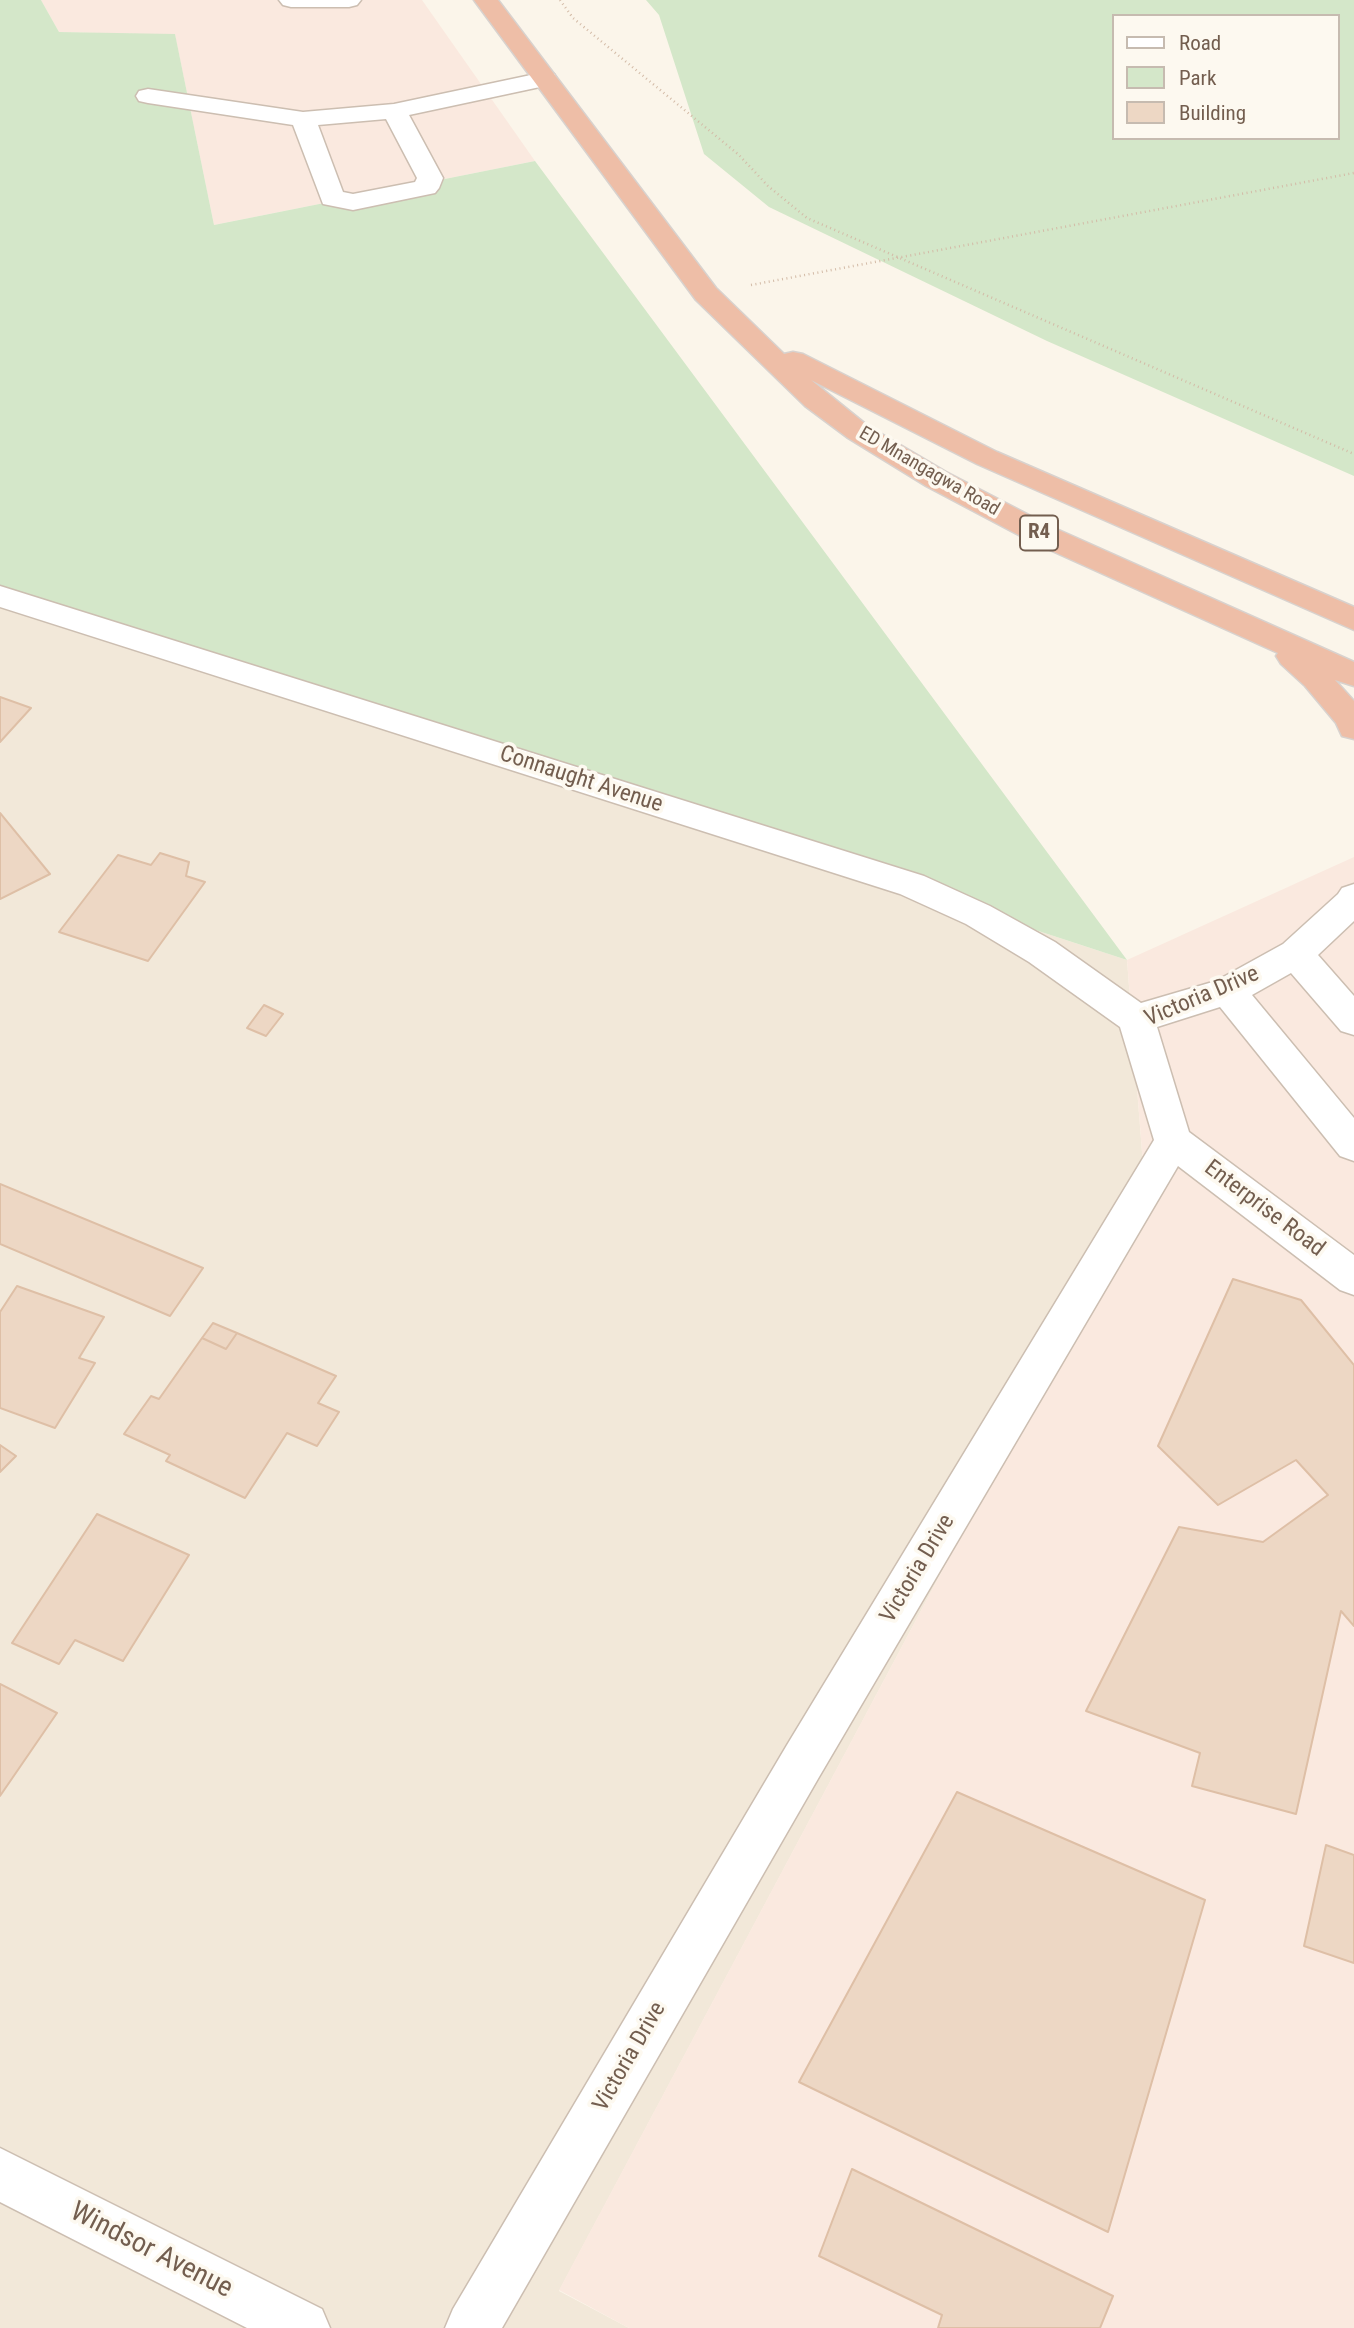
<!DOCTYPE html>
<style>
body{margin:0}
#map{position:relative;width:1354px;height:2328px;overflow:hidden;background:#fbf5ea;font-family:"Roboto Condensed",sans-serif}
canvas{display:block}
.legend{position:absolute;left:1112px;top:14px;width:228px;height:126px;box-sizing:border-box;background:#fdf9f0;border:2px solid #c6bbb0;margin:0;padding:9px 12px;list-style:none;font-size:21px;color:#735e4f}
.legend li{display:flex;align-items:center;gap:14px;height:35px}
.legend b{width:35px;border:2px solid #c6bbb0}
</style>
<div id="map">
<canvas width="1354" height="2328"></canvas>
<ul class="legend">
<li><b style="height:9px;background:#fff"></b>Road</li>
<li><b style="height:19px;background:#d4e7c9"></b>Park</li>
<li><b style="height:19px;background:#edd7c4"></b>Building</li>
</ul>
</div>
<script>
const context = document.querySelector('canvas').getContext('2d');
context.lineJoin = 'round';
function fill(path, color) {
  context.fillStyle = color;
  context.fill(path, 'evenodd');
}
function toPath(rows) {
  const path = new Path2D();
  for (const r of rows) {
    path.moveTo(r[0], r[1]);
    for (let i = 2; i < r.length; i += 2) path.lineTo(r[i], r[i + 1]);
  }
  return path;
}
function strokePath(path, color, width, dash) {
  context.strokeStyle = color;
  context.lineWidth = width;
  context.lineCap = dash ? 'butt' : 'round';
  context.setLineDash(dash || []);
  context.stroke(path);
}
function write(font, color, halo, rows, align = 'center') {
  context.font = font + ' "Roboto Condensed",sans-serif';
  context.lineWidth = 7;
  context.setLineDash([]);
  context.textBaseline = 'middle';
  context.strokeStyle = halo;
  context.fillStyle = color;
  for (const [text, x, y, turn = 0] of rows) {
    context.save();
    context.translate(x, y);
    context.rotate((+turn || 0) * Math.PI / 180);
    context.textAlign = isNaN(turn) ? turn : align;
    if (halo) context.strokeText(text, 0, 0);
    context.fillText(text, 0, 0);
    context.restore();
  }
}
const residential = toPath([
 [0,591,1127,960,1145,1190,559,2291,629,2328,0,2328]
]);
const commercial = toPath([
 [41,0,422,0,535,161,214,225,175,35,59,32],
 [1354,857,1354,2328,629,2328,559,2290,1145,1190,1127,960]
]);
const green = toPath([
 [0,0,41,0,59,32,175,34,214,225,535,161,1127,960,0,591],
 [646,0,1354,0,1354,476,1047,341,769,207,704,154,659,15],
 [1114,16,1338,16,1338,138,1114,138]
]);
const building = toPath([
 [0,697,31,708,0,742,0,697],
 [0,813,50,874,0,899,0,813],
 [160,853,189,862,186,876,205,882,148,961,59,932,118,855,151,865,160,853],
 [264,1005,283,1014,266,1036,247,1028,264,1005],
 [0,1184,203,1268,170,1316,0,1244,0,1184],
 [1233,1279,1301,1300,1354,1365,1354,1626,1341,1611,1296,1814,1192,1786,1200,1753,1086,1711,1179,1527,1263,1542,1328,1495,1296,1460,1218,1505,1158,1446,1233,1279],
 [17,1286,104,1317,79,1358,95,1363,55,1428,0,1408,0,1312,17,1286],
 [213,1323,237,1333,226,1349,202,1338,213,1323],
 [237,1333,336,1376,318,1403,339,1412,317,1446,287,1433,245,1498,166,1461,170,1455,124,1434,151,1396,159,1399,202,1338,226,1349,237,1333],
 [0,1445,16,1456,0,1472,0,1445],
 [97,1514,189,1555,123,1661,75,1640,59,1664,12,1643,97,1514],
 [0,1684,57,1713,0,1796,0,1684],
 [957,1792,1205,1900,1108,2232,799,2082,957,1792],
 [1326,1845,1354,1855,1354,1963,1304,1946,1326,1845],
 [852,2169,1113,2296,1100,2328,938,2328,942,2315,819,2256,852,2169]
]);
const path = toPath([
 [560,0,573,18,739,155,768,186,807,218,1354,454],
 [751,285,1354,173]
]);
const minor = toPath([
 [279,0,361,0,357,5,349,7,291,7,283,5,279,0],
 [545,72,554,74,557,79,554,84,409,115,443,178,439,188,435,193,353,210,323,204,293,125,148,103,139,101,136,96,139,91,148,89,303,112,394,104,545,72],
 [386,119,417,178,415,182,353,194,343,192,318,125,386,119],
 [0,586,924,876,990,906,1055,942,1141,1003,1216,981,1283,944,1338,894,1342,888,1354,884,1354,921,1318,955,1354,996,1354,1035,1341,1031,1291,973,1252,995,1354,1118,1354,1161,1340,1156,1220,1007,1157,1027,1189,1132,1354,1255,1354,1295,1340,1290,1178,1166,819,1777,502,2328,445,2328,453,2309,787,1745,1154,1140,1120,1027,1029,962,966,924,900,894,0,607,0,586],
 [0,2148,322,2309,330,2328,247,2328,0,2202,0,2148]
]);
const highway = toPath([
 [474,0,498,0,716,288,784,354,793,352,803,354,997,452,1354,607,1354,630,977,464,811,380,868,426,946,472,1052,527,1354,662,1354,686,1335,680,1354,701,1354,739,1342,736,1336,723,1305,686,1281,664,1276,656,1278,653,1030,541,926,486,848,438,805,406,696,300,474,0]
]);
const farStreetnames = [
 ["ED Mnangagwa Road",929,472,30]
];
const shields = [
 [1039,533,38]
];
const shieldNames = [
 ["R4",1039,533]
];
const streetNames = [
 ["Connaught Avenue",581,780,18],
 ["Victoria Drive",1202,997,-23],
 ["Enterprise Road",1264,1209,37],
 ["Victoria Drive",918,1569,-59],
 ["Victoria Drive",630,2057,-60]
];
const nearStreetnames = [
 ["Windsor Avenue",151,2251,27]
];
fill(residential, '#f2e8d9');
fill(commercial, '#fae9df');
fill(green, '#d4e7c9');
fill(building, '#edd7c4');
strokePath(building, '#debfa6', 2);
strokePath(minor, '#ccbeb1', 3);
strokePath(highway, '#d8d2ce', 3);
strokePath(path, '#d3bba7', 2.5, [1, 3.5]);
fill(minor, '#fff');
fill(highway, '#eebea7');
write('19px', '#735e4f', '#fdf9f0', farStreetnames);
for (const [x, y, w] of shields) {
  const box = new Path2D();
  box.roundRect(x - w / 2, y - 17.5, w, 35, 5);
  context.fillStyle = '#fdf9f0';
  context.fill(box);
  strokePath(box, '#735e4f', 2);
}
write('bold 21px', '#735e4f', null, shieldNames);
write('23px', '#735e4f', '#fdf9f0', streetNames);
write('28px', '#735e4f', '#fdf9f0', nearStreetnames);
</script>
